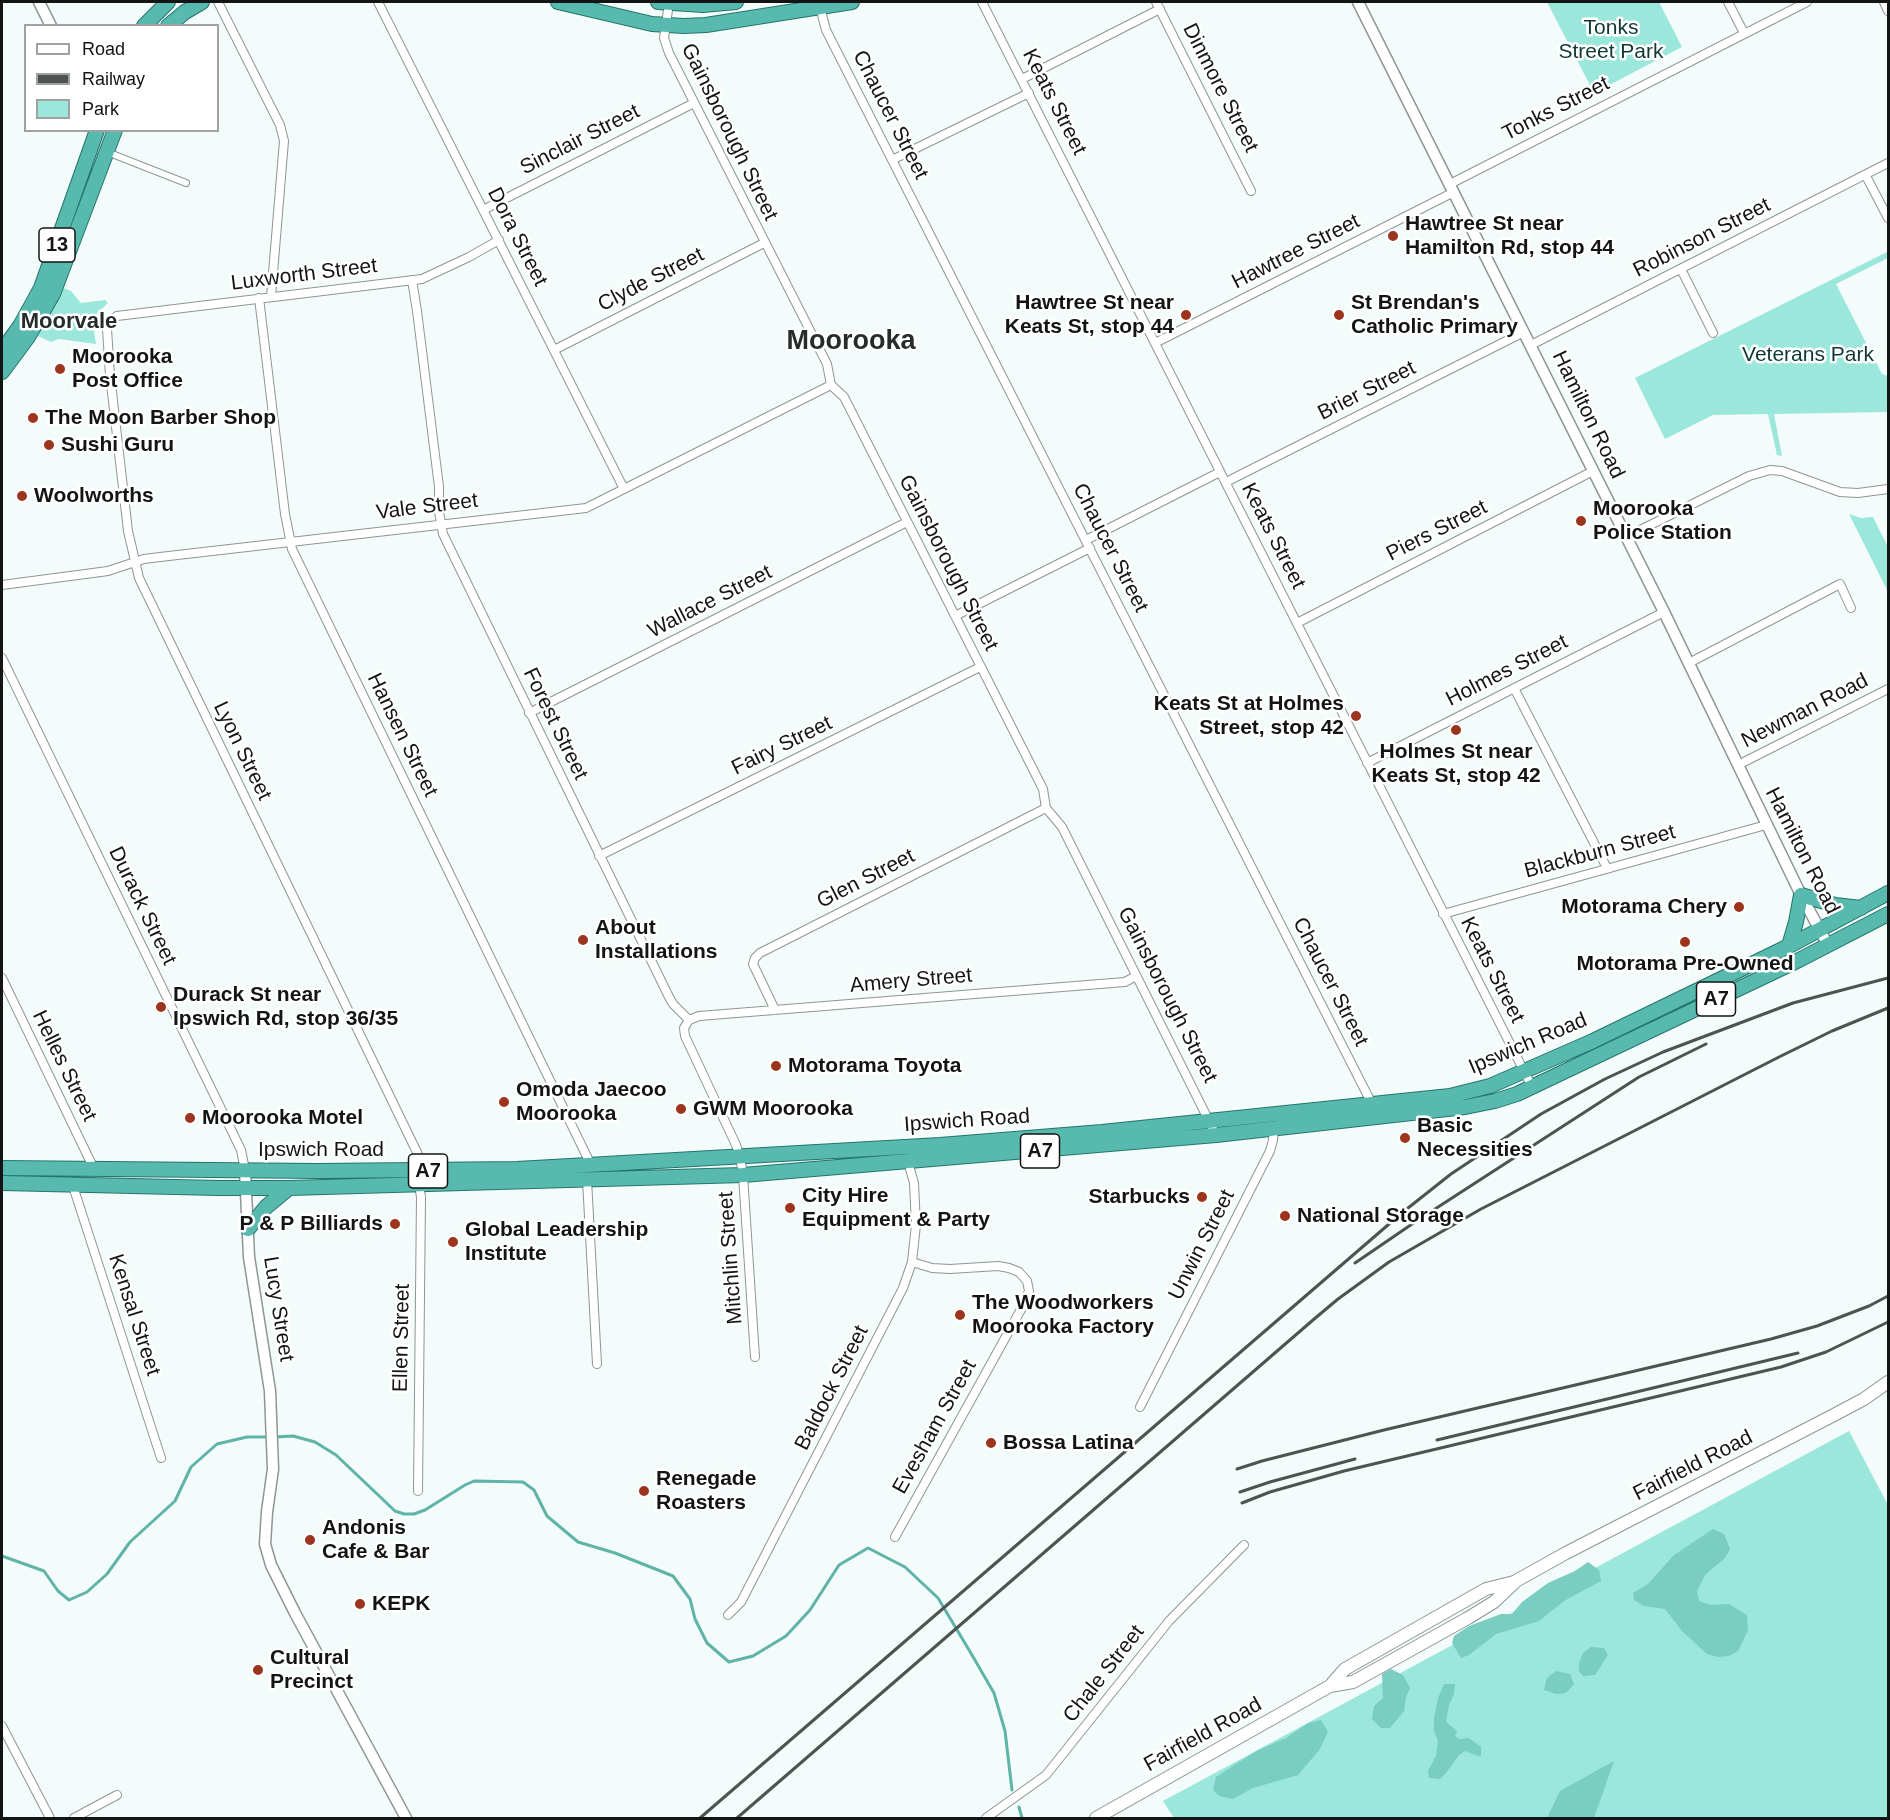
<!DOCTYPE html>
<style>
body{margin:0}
#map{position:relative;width:1890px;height:1820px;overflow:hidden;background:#f3fcfa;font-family:Arial,sans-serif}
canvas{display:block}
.frame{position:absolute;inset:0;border:3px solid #121514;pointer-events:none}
.legend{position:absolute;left:24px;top:24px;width:195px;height:108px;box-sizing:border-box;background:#fff;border:2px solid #a0a1a1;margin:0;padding:8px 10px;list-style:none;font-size:18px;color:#121514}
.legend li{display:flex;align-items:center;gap:12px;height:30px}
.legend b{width:30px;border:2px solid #a0a1a1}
</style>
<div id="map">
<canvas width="1890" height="1820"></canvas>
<div class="frame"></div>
<ul class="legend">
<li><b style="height:8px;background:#fff"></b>Road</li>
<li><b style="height:8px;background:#4e5352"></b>Railway</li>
<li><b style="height:16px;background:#9ce7db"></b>Park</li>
</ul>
</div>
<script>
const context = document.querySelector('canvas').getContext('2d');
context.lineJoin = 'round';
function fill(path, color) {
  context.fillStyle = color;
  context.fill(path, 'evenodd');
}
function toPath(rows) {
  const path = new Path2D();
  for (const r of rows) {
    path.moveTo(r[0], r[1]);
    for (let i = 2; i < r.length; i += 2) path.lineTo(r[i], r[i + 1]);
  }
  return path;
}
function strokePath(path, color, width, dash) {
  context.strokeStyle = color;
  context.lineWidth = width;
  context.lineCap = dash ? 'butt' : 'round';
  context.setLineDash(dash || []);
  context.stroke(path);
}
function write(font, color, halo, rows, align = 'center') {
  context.font = font + ' Arial,sans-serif';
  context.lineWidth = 5;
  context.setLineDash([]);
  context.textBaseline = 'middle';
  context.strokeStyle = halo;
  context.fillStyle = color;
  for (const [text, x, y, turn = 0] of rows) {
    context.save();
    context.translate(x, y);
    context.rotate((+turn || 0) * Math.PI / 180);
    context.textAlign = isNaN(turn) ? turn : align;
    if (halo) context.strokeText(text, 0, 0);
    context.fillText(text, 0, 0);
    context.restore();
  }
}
const green = toPath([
 [1547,2,1659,2,1682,47,1594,93],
 [1887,252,1888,258,1836,284,1882,374,1888,376,1888,412,1774,414,1782,456,1777,455,1768,414,1713,415,1665,439,1635,378],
 [61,287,71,291,81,303,105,300,108,303,92,318,96,344,59,339,51,342,38,336],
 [1849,514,1861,518,1873,517,1888,547,1888,592],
 [1849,1431,1888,1505,1888,1818,1174,1818,1163,1801]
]);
const forest = toPath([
 [1713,1529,1724,1534,1730,1549,1725,1558,1705,1575,1697,1591,1699,1601,1711,1605,1729,1604,1747,1615,1748,1630,1738,1651,1729,1656,1718,1657,1707,1654,1682,1631,1665,1609,1644,1606,1634,1600,1633,1593,1648,1584,1674,1555],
 [1588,1562,1599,1570,1601,1581,1564,1601,1539,1621,1496,1634,1469,1655,1461,1658,1452,1643,1454,1636,1469,1626,1501,1614,1512,1614,1522,1602,1548,1583,1575,1571],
 [1591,1647,1604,1648,1608,1655,1595,1675,1583,1676,1579,1671,1579,1663,1583,1653],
 [1391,1669,1403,1675,1410,1688,1406,1697,1404,1711,1390,1728,1381,1728,1372,1719,1374,1706,1383,1698,1382,1674],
 [1556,1671,1570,1674,1574,1684,1566,1693,1556,1694,1544,1690,1547,1678],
 [1444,1684,1455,1684,1454,1694,1449,1705,1446,1722,1457,1731,1455,1736,1459,1739,1469,1738,1481,1747,1481,1757,1465,1751,1459,1755,1446,1773,1440,1779,1429,1778,1428,1771,1436,1756,1438,1741,1434,1731,1434,1718,1438,1698],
 [1321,1720,1328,1732,1320,1749,1298,1775,1253,1788,1233,1799,1219,1796,1213,1790,1216,1777,1236,1764,1258,1750,1286,1738,1308,1723],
 [1614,1761,1594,1818,1547,1818,1560,1791]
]);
const stream = toPath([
 [275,1437,293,1436,315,1442,336,1455,395,1511,404,1514,414,1514,425,1510,465,1485,474,1481,523,1482,534,1490,547,1516,578,1542,615,1553,673,1576,690,1599,695,1619,707,1643,729,1662,753,1656,786,1636,810,1610,839,1565,868,1548,905,1567,938,1598,972,1655,994,1693,1005,1731,1012,1790],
 [2,1556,44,1571,58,1591,69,1600,87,1592,107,1574,130,1542,175,1501,191,1467,217,1444,247,1437,268,1437],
 [1019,1807,1022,1818]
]);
const pedestrian = toPath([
 [107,152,186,183]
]);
const minor = toPath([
 [218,2,280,125,284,141,271,297],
 [378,2,624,489],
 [982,2,1532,1087],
 [1156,2,1251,191],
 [1728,2,1744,33],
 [1884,2,1888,11],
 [669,3,664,38,669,53,827,364,831,385,844,397,1043,789,1046,808,1062,827,1216,1135],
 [820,7,826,30,1372,1104],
 [1022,79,1160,9],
 [892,160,1029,93],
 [1866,176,1888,218],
 [1450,184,1807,2],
 [483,210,694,103],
 [1681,269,1713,333],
 [412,280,417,311,439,487,439,512,443,534,669,997,673,1004,689,1020],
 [259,298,285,514,292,549,591,1165],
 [1155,343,1454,192],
 [1531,345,1888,163],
 [554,350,764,243],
 [1226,482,1524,332],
 [1626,537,1749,476,1770,470,1782,471,1840,492,1858,493,1888,489],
 [1086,540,1220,472],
 [2,585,108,571,144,559,160,557,586,508,831,385],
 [955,616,1090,548],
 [1297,623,1593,471],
 [2,658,241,1150,245,1170],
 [1689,663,1840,584,1851,608],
 [1514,688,1607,868],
 [529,713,907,522],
 [1367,763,1664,612],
 [1738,765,1888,689],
 [599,856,980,667],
 [1443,914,1766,825],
 [2,978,94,1169],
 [775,1010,753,964,755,958,760,953,1046,808],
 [689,1020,699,1016,1125,982,1136,976],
 [689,1020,684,1028,685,1036,736,1145,740,1157,743,1175,755,1357],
 [426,1171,139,578,128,531,110,375,107,329,108,323,117,316,422,279,469,257,499,240],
 [587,1180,597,1364],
 [72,1183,161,1458],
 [1140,1407,1270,1151,1273,1140,1274,1129],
 [418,1491,421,1197,419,1185],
 [895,1537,1024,1304,1029,1291,1027,1281,1019,1272,1009,1268,998,1266,950,1269,932,1268,912,1262],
 [728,1615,741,1602,903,1288,912,1262,916,1225,914,1183,908,1162],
 [2,1726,50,1818],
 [74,1818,117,1795],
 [986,1818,1046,1775,1169,1621,1244,1545]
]);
const tertiary = toPath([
 [39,2,51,26],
 [1358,2,1664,612,1801,895,1828,945],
 [245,1170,249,1257,270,1391,273,1469,267,1512,265,1544,271,1565,295,1613,406,1818]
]);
const secondary = toPath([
 [1330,1686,1345,1669,1486,1589,1514,1582,1566,1553,1832,1416,1864,1399,1888,1382],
 [1096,1818,1330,1686,1353,1682,1468,1618,1494,1602,1514,1583]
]);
const trunk = toPath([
 [558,2,652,24,684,26,706,25,852,2],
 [658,2,703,5,736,2],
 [144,26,168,2],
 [168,26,185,12,202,2],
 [2,351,20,326,41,288,97,130],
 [2,372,28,337,53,294,115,130],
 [1789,946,1796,922,1801,895,1835,905,1861,908],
 [2,1168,317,1171,517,1169,940,1145,1102,1132,1450,1096,1490,1086,1593,1041,1789,946,1888,893],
 [2,1183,219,1188,289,1188,743,1175,1216,1135,1465,1107,1495,1101,1517,1094,1799,960,1888,914],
 [248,1229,266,1207,289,1188]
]);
const rail = toPath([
 [1355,1263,1418,1220,1639,1077,1706,1044],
 [1437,1440,1798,1353],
 [1237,1469,1262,1461,1384,1430,1771,1339,1817,1326,1869,1306,1888,1296],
 [1240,1492,1270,1482,1355,1459],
 [1242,1503,1270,1492,1344,1471,1781,1367,1826,1352,1888,1322],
 [700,1818,1403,1212,1451,1174,1541,1114,1605,1079,1663,1052,1793,1003,1888,978],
 [737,1818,1313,1320,1338,1299,1389,1262,1481,1209,1779,1057,1832,1031,1888,1008]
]);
const markers = [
 [1393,236,6,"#9d341d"],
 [1186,315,6,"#9d341d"],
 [1339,315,6,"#9d341d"],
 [60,369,6,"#9d341d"],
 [33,418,6,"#9d341d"],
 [49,445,6,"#9d341d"],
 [22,496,6,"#9d341d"],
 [1581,521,6,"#9d341d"],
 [1356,716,6,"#9d341d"],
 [1456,730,6,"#9d341d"],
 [1739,907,6,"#9d341d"],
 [583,940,6,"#9d341d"],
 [1685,942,6,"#9d341d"],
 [161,1007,6,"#9d341d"],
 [776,1066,6,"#9d341d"],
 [504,1102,6,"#9d341d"],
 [681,1109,6,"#9d341d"],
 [190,1118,6,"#9d341d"],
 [1405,1138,6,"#9d341d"],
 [1202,1197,6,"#9d341d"],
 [790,1208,6,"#9d341d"],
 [1285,1216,6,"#9d341d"],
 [395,1224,6,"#9d341d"],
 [453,1242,6,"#9d341d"],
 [960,1315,6,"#9d341d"],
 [991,1443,6,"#9d341d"],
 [644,1491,6,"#9d341d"],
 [310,1540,6,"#9d341d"],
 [360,1604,6,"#9d341d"],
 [258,1670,6,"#9d341d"]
];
const shields = [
 [57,245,36],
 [1716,999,39],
 [1040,1151,39],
 [428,1171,39]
];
const shieldNames = [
 ["13",57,245],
 ["A7",1716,999],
 ["A7",1040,1151],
 ["A7",428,1171]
];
const parkNames = [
 ["Tonks",1611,28],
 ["Street Park",1611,52],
 ["Veterans Park",1808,355]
];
const streetNames = [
 ["Dinmore Street",1220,88,63],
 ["Keats Street",1054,102,63],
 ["Tonks Street",1556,109,-27],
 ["Chaucer Street",890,115,63],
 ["Gainsborough Street",729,132,64],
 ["Sinclair Street",580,140,-27],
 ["Dora Street",517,237,63],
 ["Robinson Street",1702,238,-27],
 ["Hawtree Street",1296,252,-27],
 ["Luxworth Street",304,275,-7],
 ["Clyde Street",651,280,-27],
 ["Brier Street",1367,391,-27],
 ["Hamilton Road",1588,415,64],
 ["Vale Street",427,507,-7],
 ["Piers Street",1437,531,-27],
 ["Keats Street",1273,536,63],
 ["Chaucer Street",1110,548,63],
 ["Gainsborough Street",948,563,63],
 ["Wallace Street",710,602,-27],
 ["Holmes Street",1507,671,-27],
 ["Newman Road",1805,711,-27],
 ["Forest Street",555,724,64],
 ["Hansen Street",402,735,64],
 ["Fairy Street",782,746,-26],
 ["Lyon Street",242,751,64],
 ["Hamilton Road",1802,851,63],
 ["Blackburn Street",1600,852,-15],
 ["Glen Street",866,879,-27],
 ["Durack Street",142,906,64],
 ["Keats Street",1492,970,63],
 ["Amery Street",911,981,-5],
 ["Chaucer Street",1330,982,63],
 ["Gainsborough Street",1167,995,63],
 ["Ipswich Road",1528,1044,-23],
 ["Helles Street",64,1066,64],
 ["Ipswich Road",967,1121,-4],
 ["Ipswich Road",321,1150],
 ["Unwin Street",1202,1245,-63],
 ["Mitchlin Street",731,1258,-94],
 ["Lucy Street",278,1309,81],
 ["Kensal Street",134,1315,72],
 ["Ellen Street",402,1338,-89],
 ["Baldock Street",832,1388,-63],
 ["Evesham Street",935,1427,-61],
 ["Fairfield Road",1693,1466,-27],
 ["Chale Street",1104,1674,-52],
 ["Fairfield Road",1203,1735,-29]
];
const poiNames = [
 ["Hawtree St near",1405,224],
 ["Hamilton Rd, stop 44",1405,248],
 ["Hawtree St near",1174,303,"right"],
 ["Keats St, stop 44",1174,327,"right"],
 ["St Brendan's",1351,303],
 ["Catholic Primary",1351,327],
 ["Moorooka",72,357],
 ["Post Office",72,381],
 ["The Moon Barber Shop",45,418],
 ["Sushi Guru",61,445],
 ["Woolworths",34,496],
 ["Moorooka",1593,509],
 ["Police Station",1593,533],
 ["Keats St at Holmes",1344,704,"right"],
 ["Street, stop 42",1344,728,"right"],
 ["Holmes St near",1456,752,"center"],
 ["Keats St, stop 42",1456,776,"center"],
 ["Motorama Chery",1727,907,"right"],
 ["About",595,928],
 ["Installations",595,952],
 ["Motorama Pre-Owned",1685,964,"center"],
 ["Durack St near",173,995],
 ["Ipswich Rd, stop 36/35",173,1019],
 ["Motorama Toyota",788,1066],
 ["Omoda Jaecoo",516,1090],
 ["Moorooka",516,1114],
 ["GWM Moorooka",693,1109],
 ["Moorooka Motel",202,1118],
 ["Basic",1417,1126],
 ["Necessities",1417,1150],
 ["City Hire",802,1196],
 ["Equipment & Party",802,1220],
 ["Starbucks",1190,1197,"right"],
 ["National Storage",1297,1216],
 ["P & P Billiards",383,1224,"right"],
 ["Global Leadership",465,1230],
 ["Institute",465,1254],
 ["The Woodworkers",972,1303],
 ["Moorooka Factory",972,1327],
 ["Bossa Latina",1003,1443],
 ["Renegade",656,1479],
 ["Roasters",656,1503],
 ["Andonis",322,1528],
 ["Cafe & Bar",322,1552],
 ["KEPK",372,1604],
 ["Cultural",270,1658],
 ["Precinct",270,1682]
];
const neighbourhoodNames = [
 ["Moorvale",69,322]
];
const districtNames = [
 ["Moorooka",851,342]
];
fill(green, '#9ce7db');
fill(forest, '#79cdc1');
strokePath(stream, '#5fb3a8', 3);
strokePath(pedestrian, '#8e9695', 8);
strokePath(minor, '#8e9695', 10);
strokePath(tertiary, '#8e9695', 13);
strokePath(secondary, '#8e9695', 14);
strokePath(trunk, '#24756c', 16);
strokePath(pedestrian, '#fff', 6);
strokePath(minor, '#fff', 8);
strokePath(tertiary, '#fff', 10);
strokePath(secondary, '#fff', 12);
strokePath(trunk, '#58baaf', 14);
strokePath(rail, '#4e5352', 3);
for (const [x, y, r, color] of markers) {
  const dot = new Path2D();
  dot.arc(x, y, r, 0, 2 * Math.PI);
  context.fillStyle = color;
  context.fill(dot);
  strokePath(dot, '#fff', 2);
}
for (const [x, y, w] of shields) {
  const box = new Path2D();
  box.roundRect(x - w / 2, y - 17, w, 34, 4.5);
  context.fillStyle = '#fff';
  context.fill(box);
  strokePath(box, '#121514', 1.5);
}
write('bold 20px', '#121514', null, shieldNames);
write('21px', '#0f3833', '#fff', parkNames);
write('21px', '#121514', '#fff', streetNames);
write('bold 21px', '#121514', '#fff', poiNames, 'left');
write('bold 22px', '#252c2b', '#fff', neighbourhoodNames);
write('bold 27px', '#252c2b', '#fff', districtNames);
</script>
